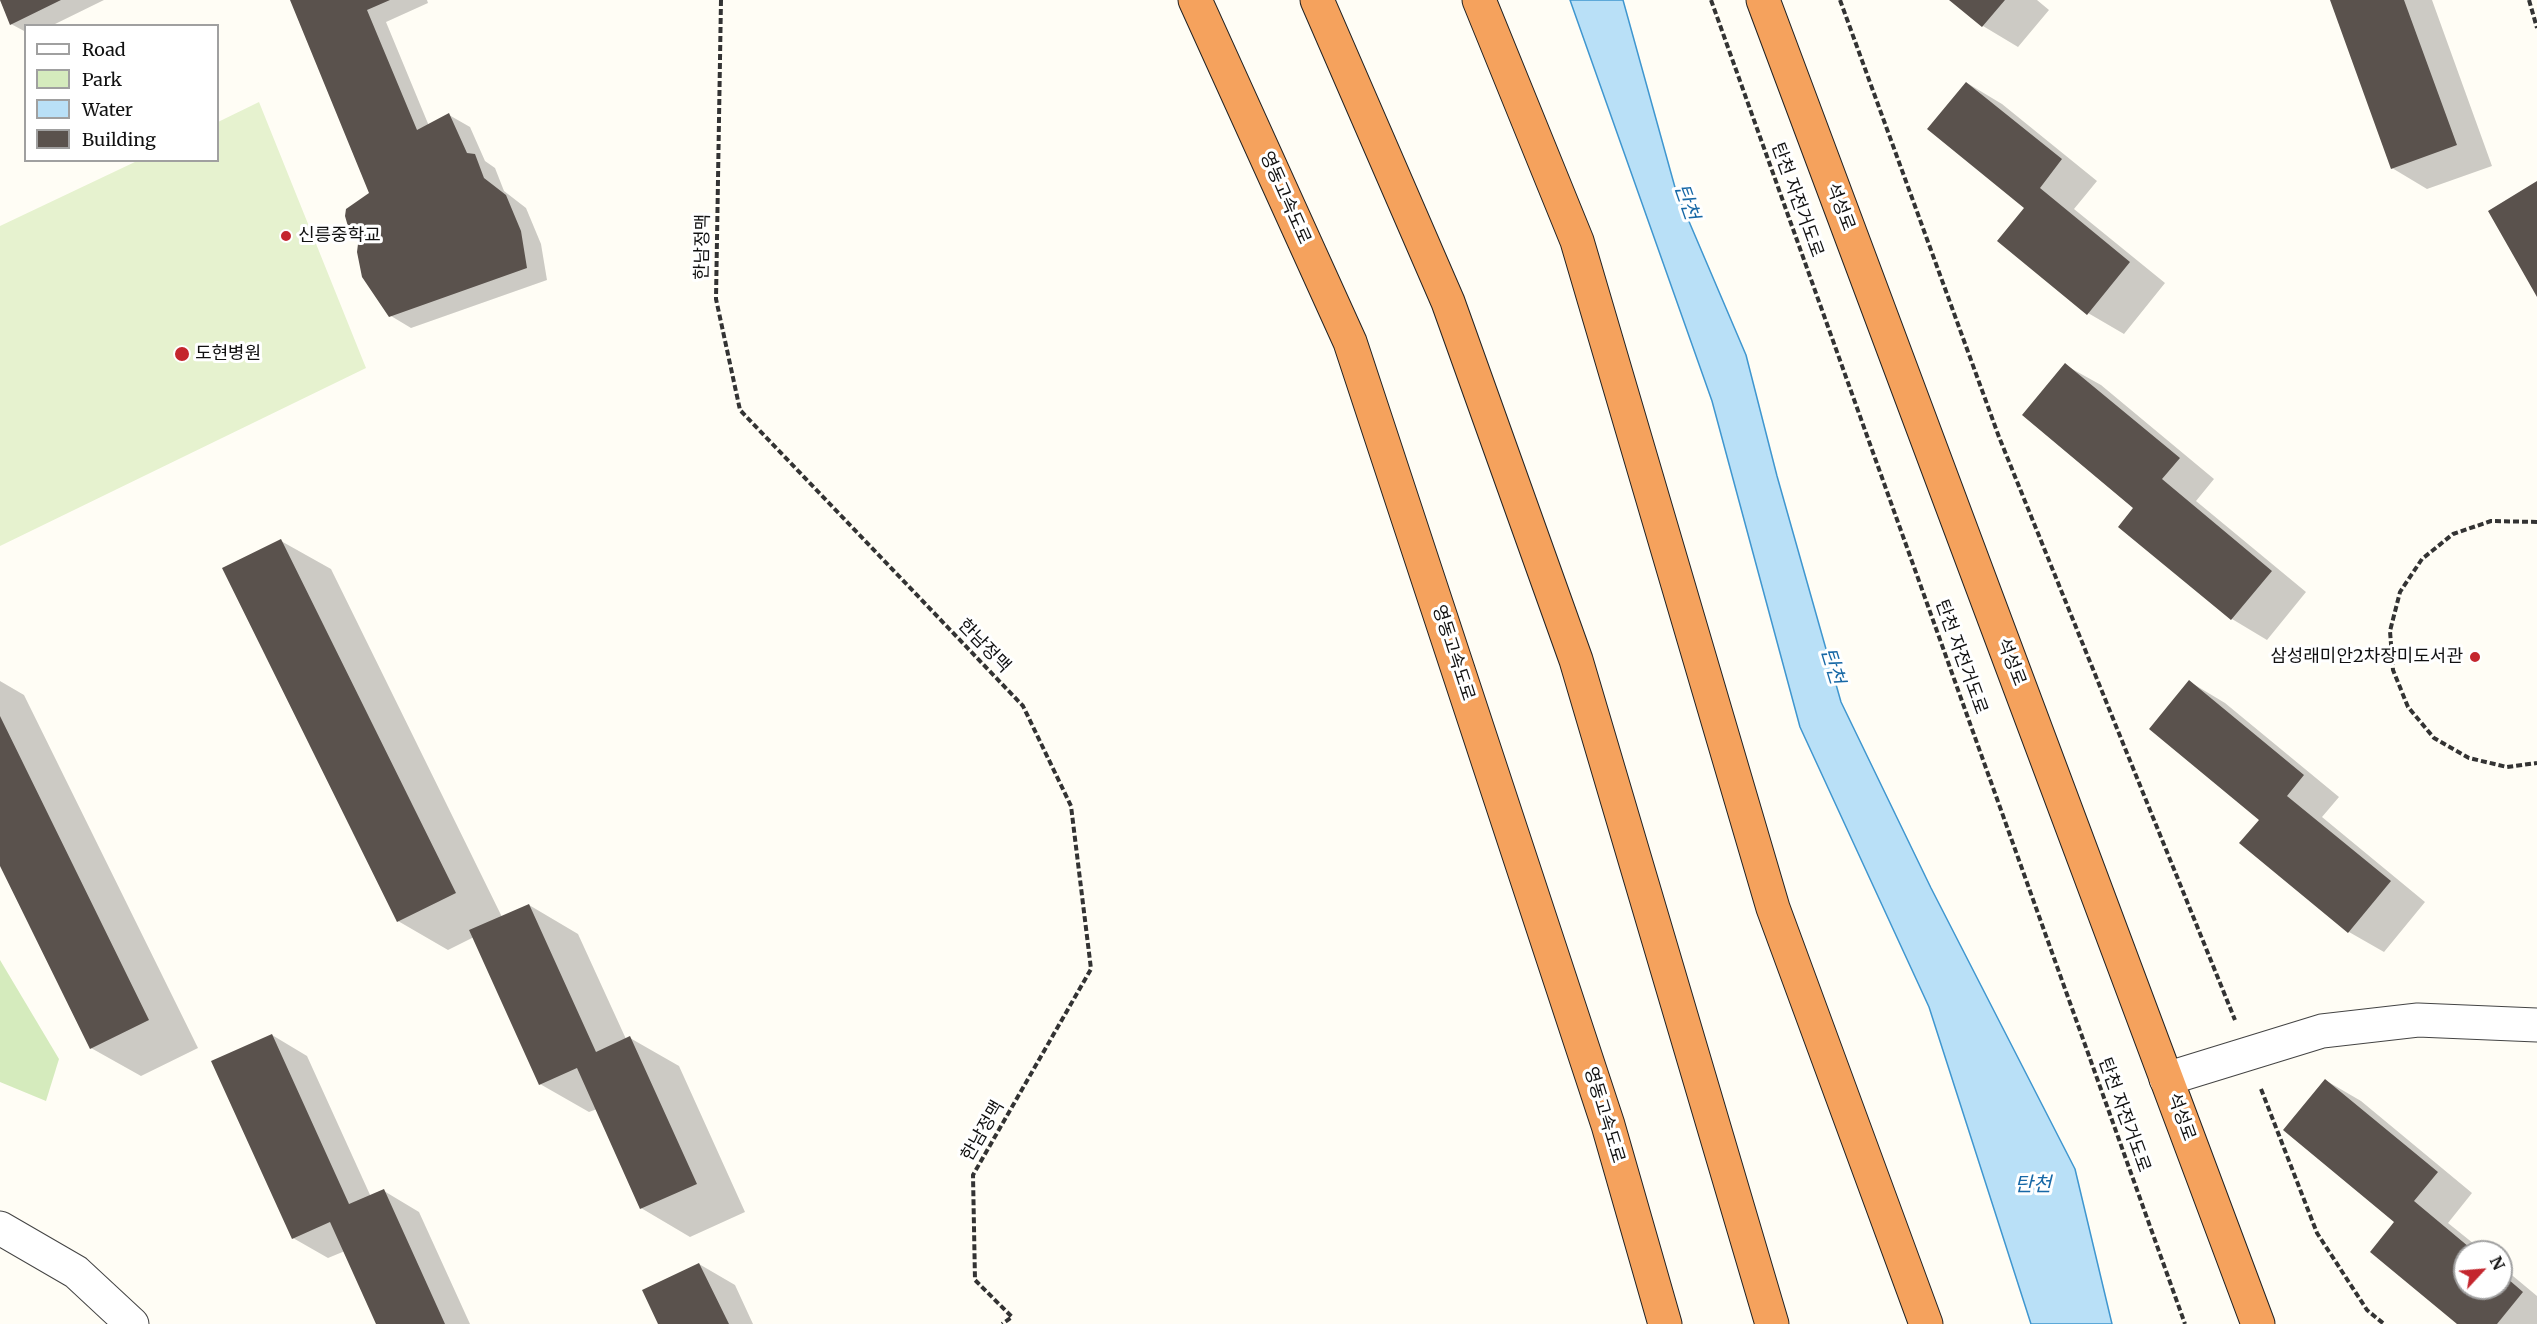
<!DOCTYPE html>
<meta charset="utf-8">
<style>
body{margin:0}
#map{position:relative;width:2537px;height:1324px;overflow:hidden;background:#fffdf5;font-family:Merriweather,serif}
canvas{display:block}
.legend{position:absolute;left:24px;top:24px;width:195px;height:138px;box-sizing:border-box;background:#fff;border:2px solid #a0a0a0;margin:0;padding:8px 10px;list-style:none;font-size:18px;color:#111}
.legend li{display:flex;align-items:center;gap:12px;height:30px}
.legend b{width:30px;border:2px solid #a0a0a0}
.north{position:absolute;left:2453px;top:1240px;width:60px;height:60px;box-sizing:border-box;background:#fff;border:2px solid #a0a0a0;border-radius:50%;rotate:64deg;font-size:16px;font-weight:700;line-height:24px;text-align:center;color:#111}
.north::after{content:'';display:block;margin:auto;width:21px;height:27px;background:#c4262e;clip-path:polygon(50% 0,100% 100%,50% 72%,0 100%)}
</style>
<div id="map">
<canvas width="2537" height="1324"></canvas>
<ul class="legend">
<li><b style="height:8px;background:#fff"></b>Road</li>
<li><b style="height:16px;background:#d5ebbd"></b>Park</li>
<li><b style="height:16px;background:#b9e0f7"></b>Water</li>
<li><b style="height:16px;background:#5a524d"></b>Building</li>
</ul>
<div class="north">N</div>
</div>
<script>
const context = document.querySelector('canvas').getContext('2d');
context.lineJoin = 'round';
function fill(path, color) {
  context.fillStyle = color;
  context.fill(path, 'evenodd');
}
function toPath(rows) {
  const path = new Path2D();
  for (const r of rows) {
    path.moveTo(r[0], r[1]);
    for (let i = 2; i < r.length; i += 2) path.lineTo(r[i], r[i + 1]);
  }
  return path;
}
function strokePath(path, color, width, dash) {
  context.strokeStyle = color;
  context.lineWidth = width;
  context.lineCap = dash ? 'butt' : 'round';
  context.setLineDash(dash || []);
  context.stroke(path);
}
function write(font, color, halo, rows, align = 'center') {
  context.font = font + ' Merriweather,"Noto Sans KR",serif';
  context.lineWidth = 6;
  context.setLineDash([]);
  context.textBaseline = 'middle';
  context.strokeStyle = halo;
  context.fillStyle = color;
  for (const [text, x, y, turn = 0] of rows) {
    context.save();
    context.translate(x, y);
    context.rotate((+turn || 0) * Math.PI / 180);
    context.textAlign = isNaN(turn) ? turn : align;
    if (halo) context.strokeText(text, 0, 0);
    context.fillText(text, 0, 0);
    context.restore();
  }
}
const green = toPath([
 [0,960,59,1059,46,1101,0,1082]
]);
const pitch = toPath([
 [259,102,366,368,0,546,0,226,137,161,218,160,218,122]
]);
const water = toPath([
 [1570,0,1623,0,1676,191,1746,355,1777,476,1841,702,1931,888,2075,1169,2112,1324,2031,1324,1929,1007,1800,727,1712,401,1570,0]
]);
const shadow = toPath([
 [0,0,104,0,51,26,26,26,26,32,11,24],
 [291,0,427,0,428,3,386,22,429,126,449,115,470,127,485,161,495,168,504,191,526,208,541,244,547,280,411,328,391,316,370,194],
 [1951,0,2037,0,2049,10,2018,47,1983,26],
 [2331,0,2432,0,2492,166,2427,189,2392,168],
 [1967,83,2002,104,2097,181,2074,209,2165,283,2124,334,2088,313,2026,207],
 [2065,365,2101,385,2214,479,2196,501,2306,592,2267,640,2232,619,2136,508],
 [281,541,331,569,502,917,529,905,578,934,626,1039,630,1038,679,1066,745,1212,690,1237,641,1208,597,1109,589,1112,540,1084,474,937,448,950,398,921],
 [0,681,24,695,198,1048,141,1076,91,1048,0,862],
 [2190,682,2225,703,2339,797,2322,817,2425,902,2384,952,2349,932,2261,820],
 [272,1035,307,1056,371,1197,384,1191,419,1212,470,1324,378,1324,345,1251,328,1258,293,1238],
 [2325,1080,2361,1101,2472,1193,2448,1223,2484,1252,2465,1252,2465,1288,2501,1288,2501,1266,2537,1296,2537,1324,2460,1324,2396,1222],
 [699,1264,735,1285,753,1324,660,1324]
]);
const building = toPath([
 [0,0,61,0,10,25],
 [290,0,390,0,367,10,417,130,449,113,467,153,475,154,484,178,506,195,521,231,527,268,389,317,362,277,357,252,359,236,349,230,345,216,346,209,369,193],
 [1949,0,2005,0,1982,27],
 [2330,0,2404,0,2457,145,2391,169],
 [1966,82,2062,159,2040,188,2130,262,2087,315,1997,241,2024,208,1927,129],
 [2537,181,2537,297,2488,211],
 [2065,363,2180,458,2162,479,2272,571,2231,620,2118,527,2133,508,2022,415],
 [281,539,456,893,397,922,222,568],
 [2189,680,2304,775,2287,796,2391,881,2348,933,2239,843,2259,820,2149,729],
 [0,716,149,1020,90,1049,0,866],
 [529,904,596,1052,630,1036,697,1184,640,1209,577,1068,539,1085,469,930],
 [272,1034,349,1204,384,1189,445,1324,376,1324,330,1222,292,1239,211,1061],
 [2325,1079,2438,1172,2414,1201,2475,1252,2465,1252,2465,1288,2501,1288,2501,1273,2523,1292,2497,1324,2457,1324,2370,1252,2394,1222,2283,1130],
 [699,1263,729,1324,658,1324,642,1290]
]);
const path = toPath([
 [721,0,716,299,740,410,1023,706,1071,806,1091,969,973,1175,975,1280,1012,1317,1002,1324],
 [1711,0,2185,1324],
 [1840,0,1999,437,2235,1020],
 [2529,0,2537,28],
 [2537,522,2491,521,2453,534,2422,559,2400,592,2390,631,2393,670,2408,707,2434,738,2469,758,2507,767,2537,763],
 [2261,1089,2317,1233,2367,1310,2384,1324]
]);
const minor = toPath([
 [2166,1079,2322,1031,2418,1020,2537,1025],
 [0,1228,76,1272,132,1324]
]);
const highway = toPath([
 [1195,0,1350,342,1608,1125,1665,1324],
 [1317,0,1448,302,1576,660,1772,1324],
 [1479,0,1577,241,1773,908,1926,1324],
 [1763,0,2258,1324]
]);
const markers = [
 [286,236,6,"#c4262e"],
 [182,354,8,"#c4262e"],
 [2475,657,6,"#c4262e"]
];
const streetNames = [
 ["영동고속도로",1285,198,66],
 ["탄천 자전거도로",1797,200,70],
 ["석성로",1840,207,69],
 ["한남정맥",703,247,-89],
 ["한남정맥",984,646,46],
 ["영동고속도로",1453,653,72],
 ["탄천 자전거도로",1961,657,70],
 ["석성로",2011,662,69],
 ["영동고속도로",1604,1115,73],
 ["탄천 자전거도로",2124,1115,70],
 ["석성로",2181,1117,70],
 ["한남정맥",983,1131,-60]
];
const poiNames = [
 ["신릉중학교",298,236],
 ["도현병원",195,354],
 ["삼성래미안2차장미도서관",2463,657,"right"]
];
const waterNames = [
 ["탄천",1686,202,71],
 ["탄천",1832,666,73],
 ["탄천",2033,1185]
];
fill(green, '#d5ebbd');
fill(pitch, '#e6f2cf');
fill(water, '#b9e0f7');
strokePath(water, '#3f96cf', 1.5);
fill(shadow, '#0003');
fill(building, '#5a524d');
strokePath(minor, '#444', 35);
strokePath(highway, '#222', 35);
strokePath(path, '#333', 4, [6, 3]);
strokePath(minor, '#fff', 33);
strokePath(highway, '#f5a25d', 33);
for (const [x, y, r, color] of markers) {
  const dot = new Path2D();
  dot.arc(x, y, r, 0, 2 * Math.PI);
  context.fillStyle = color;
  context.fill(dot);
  strokePath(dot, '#fff', 2);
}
write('18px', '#111', '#fff', streetNames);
write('18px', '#111', '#fff', poiNames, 'left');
write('italic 20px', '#1768a6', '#fff', waterNames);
</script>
